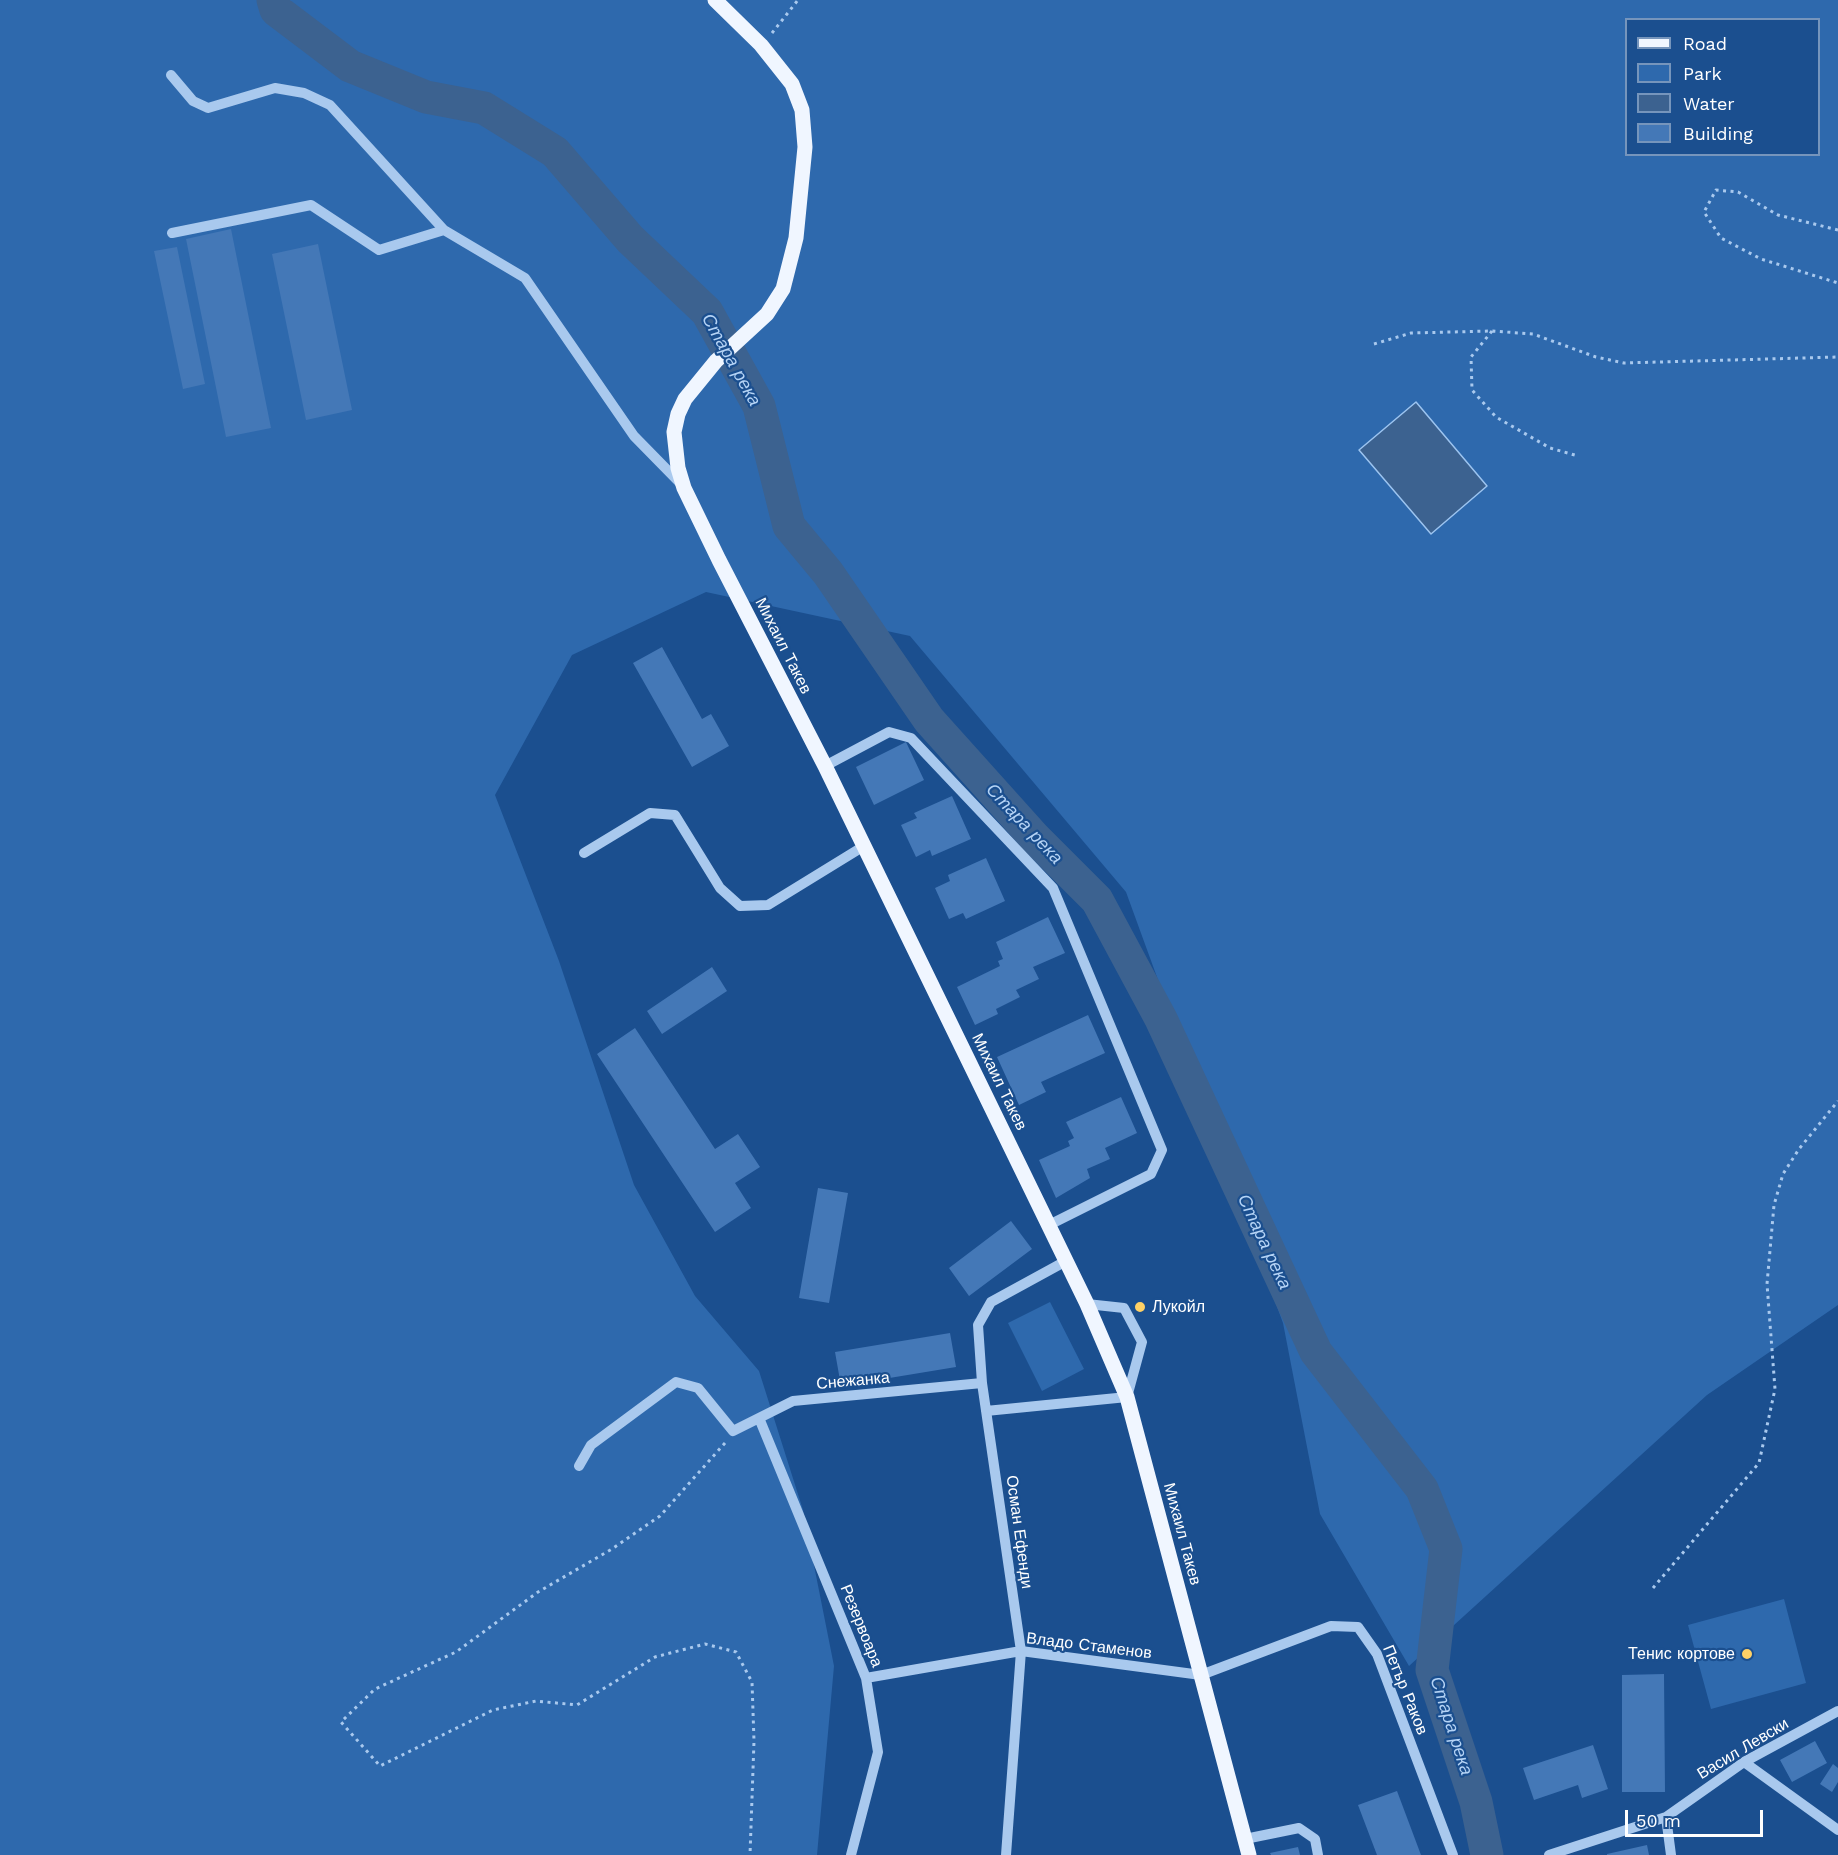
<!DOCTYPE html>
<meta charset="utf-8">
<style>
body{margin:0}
#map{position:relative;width:1838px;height:1855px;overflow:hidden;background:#1b4f8f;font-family:"Work Sans",sans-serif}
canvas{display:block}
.legend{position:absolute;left:1625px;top:18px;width:195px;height:138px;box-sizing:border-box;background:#1b4f8f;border:2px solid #7695bc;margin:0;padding:8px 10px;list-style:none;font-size:18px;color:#fff}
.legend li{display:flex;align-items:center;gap:12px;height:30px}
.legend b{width:30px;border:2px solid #7695bc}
.scale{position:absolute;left:1625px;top:1810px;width:138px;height:27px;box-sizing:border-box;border:3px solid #fff;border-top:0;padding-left:8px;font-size:18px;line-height:21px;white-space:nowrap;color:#fff;-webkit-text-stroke:4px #1b4f8f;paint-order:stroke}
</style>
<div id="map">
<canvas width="1838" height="1855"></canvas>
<ul class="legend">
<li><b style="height:8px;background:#f0f6ff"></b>Road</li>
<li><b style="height:16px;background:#2e69ad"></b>Park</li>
<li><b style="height:16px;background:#3c6290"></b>Water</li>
<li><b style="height:16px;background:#4478b7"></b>Building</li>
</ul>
<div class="scale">50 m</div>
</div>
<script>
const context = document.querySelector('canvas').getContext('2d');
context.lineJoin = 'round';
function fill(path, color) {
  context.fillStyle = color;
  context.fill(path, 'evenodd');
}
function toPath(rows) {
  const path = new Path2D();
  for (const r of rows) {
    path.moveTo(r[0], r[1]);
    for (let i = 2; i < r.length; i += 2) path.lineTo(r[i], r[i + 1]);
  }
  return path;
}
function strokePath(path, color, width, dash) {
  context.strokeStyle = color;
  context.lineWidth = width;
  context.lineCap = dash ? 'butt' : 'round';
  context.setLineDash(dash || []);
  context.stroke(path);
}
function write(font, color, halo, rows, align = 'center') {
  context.font = font + ' "Work Sans",sans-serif';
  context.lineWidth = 4.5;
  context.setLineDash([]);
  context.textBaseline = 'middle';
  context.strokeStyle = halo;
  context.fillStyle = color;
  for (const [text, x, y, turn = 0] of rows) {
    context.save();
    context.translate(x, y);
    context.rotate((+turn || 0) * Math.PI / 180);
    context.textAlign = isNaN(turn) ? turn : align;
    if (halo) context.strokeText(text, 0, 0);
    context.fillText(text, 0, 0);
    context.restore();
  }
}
const green = toPath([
 [0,0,1838,0,1838,1305,1707,1395,1409,1666,1320,1514,1283,1323,1126,892,910,636,706,592,572,655,495,795,559,961,634,1185,695,1296,759,1371,803,1510,834,1666,817,1855,0,1855],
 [1626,20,1818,20,1818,154,1626,154],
 [1050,1302,1084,1369,1042,1391,1008,1323],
 [1784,1599,1806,1683,1711,1709,1688,1625]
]);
const water = toPath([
 [1416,402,1487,486,1431,534,1359,450,1416,402]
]);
const river = toPath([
 [273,0,276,10,350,66,426,97,484,108,555,152,630,239,707,312,759,406,789,526,828,573,929,720,1035,838,1097,900,1161,1019,1316,1352,1422,1489,1446,1549,1432,1670,1476,1802,1487,1855]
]);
const building = toPath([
 [231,229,271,428,226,437,186,239],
 [318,244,352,410,306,420,272,254],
 [177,247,205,384,183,389,154,251],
 [662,647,702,719,711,714,729,746,692,767,633,663],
 [906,742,924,780,874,805,856,767],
 [952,796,971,839,932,856,930,850,916,857,901,825,917,818,914,813],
 [986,858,1005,901,966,919,963,913,949,919,935,888,950,881,948,875],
 [1048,917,1065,953,1033,967,1039,979,1016,990,1020,997,996,1009,998,1014,975,1025,957,987,1000,966,998,961,1003,959,996,942],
 [712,967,727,991,662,1034,647,1011],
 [1088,1015,1105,1053,1041,1082,1046,1092,1019,1105,997,1057],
 [635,1028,715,1149,738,1134,760,1167,735,1183,751,1208,715,1232,597,1054],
 [1121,1097,1137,1133,1105,1148,1110,1159,1087,1169,1090,1178,1056,1198,1039,1160,1070,1146,1068,1141,1074,1138,1066,1122],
 [818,1188,848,1193,829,1303,799,1298],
 [1011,1221,1032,1249,969,1296,949,1268],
 [950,1333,956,1367,841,1386,835,1352],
 [1664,1674,1665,1792,1622,1792,1622,1675],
 [1815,1741,1827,1763,1792,1782,1780,1760],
 [1593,1745,1608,1789,1582,1798,1578,1785,1534,1800,1523,1768],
 [1833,1764,1838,1768,1838,1782,1832,1792,1820,1784],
 [1397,1791,1421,1855,1377,1855,1358,1805],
 [1647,1845,1649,1855,1607,1855,1607,1854],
 [1298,1847,1300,1855,1271,1855,1270,1853]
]);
const path = toPath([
 [772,33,798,0],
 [1838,230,1778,215,1738,192,1716,190,1704,212,1721,238,1761,259,1838,283],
 [1492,331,1471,357,1472,390,1496,417,1550,448,1578,456],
 [1374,344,1411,333,1492,331,1533,334,1596,357,1624,363,1838,357],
 [725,1443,660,1516,612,1549,538,1592,456,1652,375,1689,341,1722,380,1766,493,1710,536,1701,577,1705,655,1657,705,1644,736,1652,752,1682,754,1741,750,1855],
 [1653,1588,1759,1463,1775,1389,1767,1284,1774,1205,1783,1174,1799,1149,1838,1101]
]);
const minor = toPath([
 [171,75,193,101,208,108,275,88,304,93,330,105,444,230,525,278,634,436,682,485],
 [172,233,311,205,379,250,444,230],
 [825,766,889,732,911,738,1053,888,1162,1150,1151,1174,1049,1225],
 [584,853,650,813,675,815,720,888,740,906,768,905,864,846],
 [986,1411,1127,1397,1142,1342,1124,1308,1087,1304],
 [759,1418,866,1678,878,1752,851,1855],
 [579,1466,591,1445,676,1382,698,1388,733,1431,793,1401,982,1383],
 [866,1678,1021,1651,1201,1675,1331,1626,1358,1627,1377,1654,1453,1855],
 [1744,1762,1838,1830],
 [1666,1817,1671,1855],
 [1245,1839,1299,1828,1315,1839,1318,1855],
 [1006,1855,1021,1651,982,1383,978,1325,991,1302,1066,1261],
 [1549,1855,1666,1817,1744,1762,1838,1711]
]);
const major = toPath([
 [715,0,761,45,792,84,802,110,805,147,796,238,783,289,767,314,716,361,685,399,678,414,674,432,678,468,684,488,719,560,825,766,1087,1304,1127,1397,1249,1855]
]);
const markers = [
 [1140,1307,6,"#ffd166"],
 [1747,1654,6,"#ffd166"]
];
const streetNames = [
 ["Михаил Такев",783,646,63],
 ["Михаил Такев",999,1082,64],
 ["Снежанка",853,1381,-5],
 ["Осман Ефенди",1019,1532,82],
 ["Михаил Такев",1182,1534,75],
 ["Резервоара",861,1626,68],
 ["Владо Стаменов",1089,1646,7],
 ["Петър Раков",1405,1690,68],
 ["Васил Левски",1743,1749,-31]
];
const poiNames = [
 ["Лукойл",1152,1307],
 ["Тенис кортове",1735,1654,"right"]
];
const waterNames = [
 ["Стара река",731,360,61],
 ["Стара река",1024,824,47],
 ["Стара река",1264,1242,65],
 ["Стара река",1451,1726,72]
];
fill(green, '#2e69ad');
fill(water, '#3c6290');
strokePath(water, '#9cc4f0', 1.5);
strokePath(river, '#3c6290', 33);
fill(building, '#4478b7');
strokePath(path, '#a9c9ee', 3, [3, 4.5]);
strokePath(minor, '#a9c9ee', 10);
strokePath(major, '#f0f6ff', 15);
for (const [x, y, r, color] of markers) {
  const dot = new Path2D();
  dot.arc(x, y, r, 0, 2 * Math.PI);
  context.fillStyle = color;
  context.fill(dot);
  strokePath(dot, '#1b4f8f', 2);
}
write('16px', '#fff', '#1b4f8f', streetNames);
write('16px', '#fff', '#1b4f8f', poiNames, 'left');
write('italic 18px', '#b5d3f5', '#1b4f8f', waterNames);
</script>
